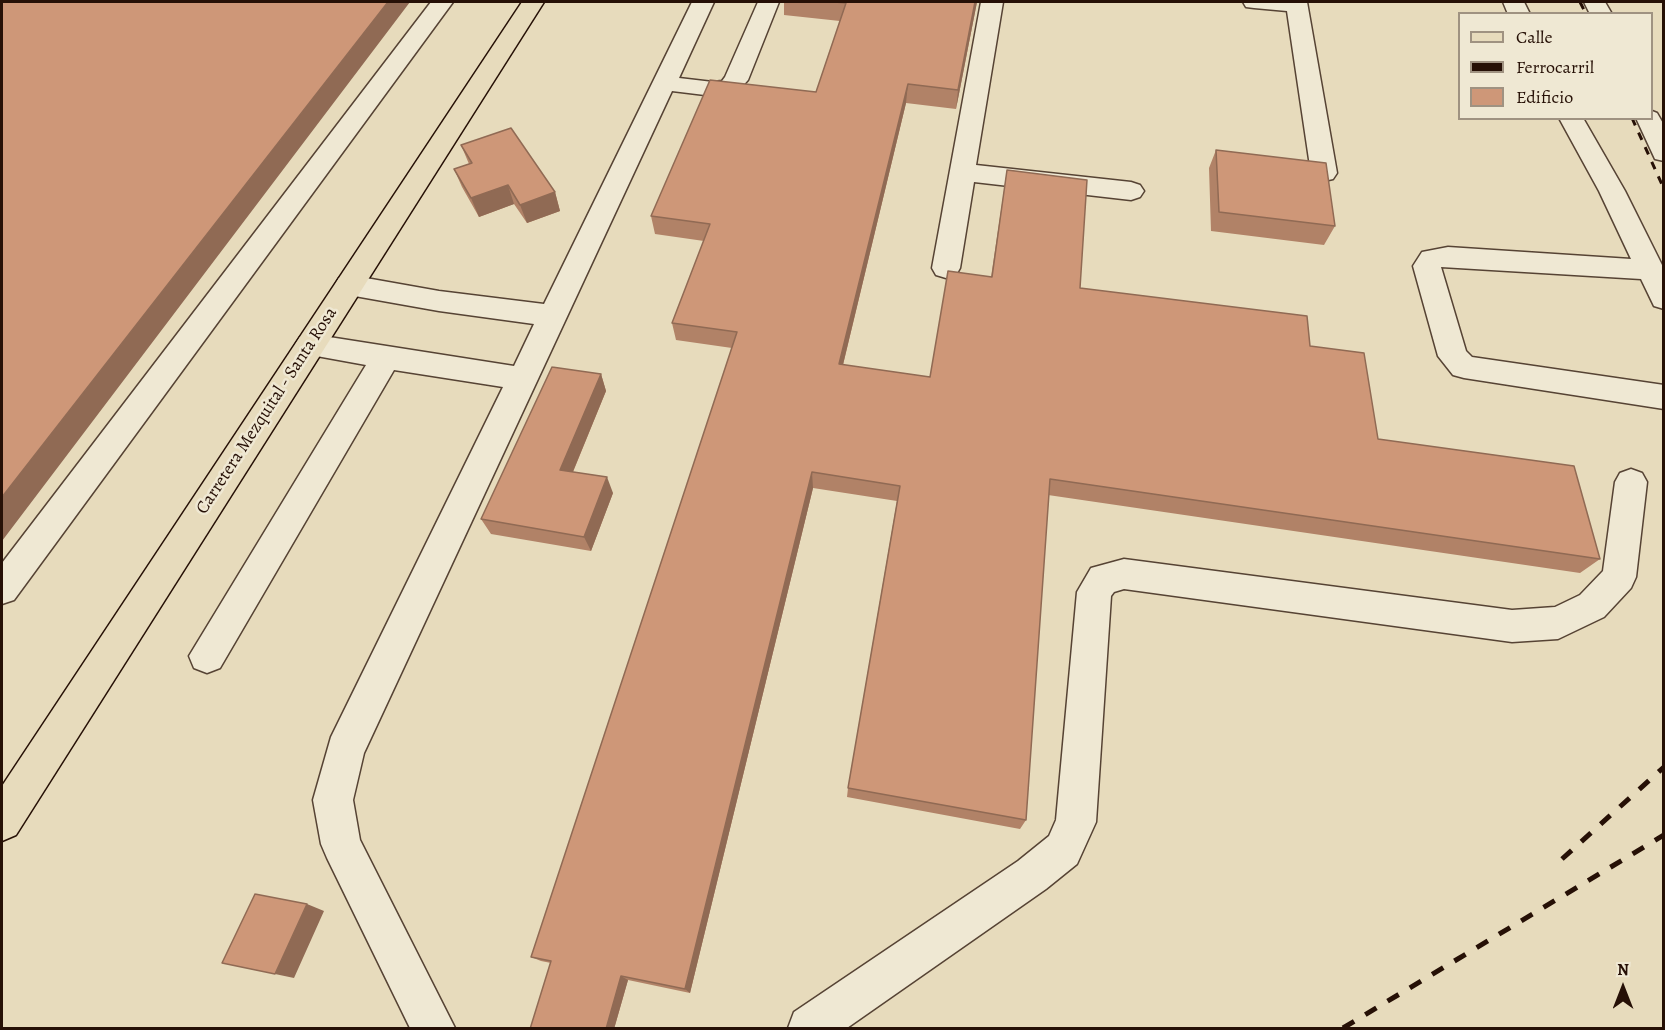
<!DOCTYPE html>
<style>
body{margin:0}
#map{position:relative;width:1665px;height:1030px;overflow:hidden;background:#e7dbbc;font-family:Alegreya,serif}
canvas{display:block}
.frame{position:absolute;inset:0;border:3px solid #261006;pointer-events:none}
.legend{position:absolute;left:1458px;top:12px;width:195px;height:108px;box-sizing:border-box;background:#efe8d3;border:2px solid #9f9281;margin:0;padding:8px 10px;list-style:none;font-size:18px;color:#261006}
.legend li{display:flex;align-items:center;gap:12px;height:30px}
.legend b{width:30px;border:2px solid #9f9281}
.north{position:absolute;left:1593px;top:958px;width:60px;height:60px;-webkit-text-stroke:4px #efe8d3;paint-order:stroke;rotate:0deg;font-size:16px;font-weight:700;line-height:24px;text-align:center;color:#261006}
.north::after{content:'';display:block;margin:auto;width:21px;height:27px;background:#261006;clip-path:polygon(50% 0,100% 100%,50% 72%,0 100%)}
</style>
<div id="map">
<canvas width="1665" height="1030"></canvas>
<div class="frame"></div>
<ul class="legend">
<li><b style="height:8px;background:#e7dbbc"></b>Calle</li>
<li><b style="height:8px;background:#261006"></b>Ferrocarril</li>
<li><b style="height:16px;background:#ce9778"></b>Edificio</li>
</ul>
<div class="north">N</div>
</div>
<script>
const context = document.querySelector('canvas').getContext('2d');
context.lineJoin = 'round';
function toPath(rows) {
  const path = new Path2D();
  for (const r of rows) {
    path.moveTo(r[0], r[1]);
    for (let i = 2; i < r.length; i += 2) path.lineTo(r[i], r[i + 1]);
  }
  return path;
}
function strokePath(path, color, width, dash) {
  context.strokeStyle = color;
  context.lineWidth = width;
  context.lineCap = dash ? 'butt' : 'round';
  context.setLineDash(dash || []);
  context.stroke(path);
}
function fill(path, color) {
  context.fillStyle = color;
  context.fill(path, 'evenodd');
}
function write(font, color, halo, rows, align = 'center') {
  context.font = font + ' Alegreya,serif';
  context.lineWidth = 5;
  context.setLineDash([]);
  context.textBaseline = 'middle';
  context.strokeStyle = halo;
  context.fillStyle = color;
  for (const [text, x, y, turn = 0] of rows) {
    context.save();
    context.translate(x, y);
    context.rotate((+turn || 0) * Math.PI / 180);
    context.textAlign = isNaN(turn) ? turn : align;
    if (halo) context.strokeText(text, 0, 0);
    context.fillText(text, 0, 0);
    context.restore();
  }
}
const minor = toPath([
 [431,2,453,2,14,600,2,604,2,563,431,2],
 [692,2,714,2,679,78,713,82,722,81,725,77,758,2,779,2,748,80,737,92,713,96,672,91,364,753,353,800,360,840,455,1028,410,1028,327,858,321,844,313,800,331,737,503,387,394,370,220,668,207,673,194,668,189,656,366,365,300,353,295,345,300,337,310,334,514,366,534,324,439,311,349,295,339,292,335,285,339,278,349,275,439,291,544,304,692,2],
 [981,2,1003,2,976,165,1131,182,1140,185,1144,191,1140,197,1131,200,974,182,960,268,956,275,946,278,936,275,932,268,981,2],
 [1243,2,1307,2,1337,173,1333,179,1324,181,1315,179,1311,173,1287,11,1254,8,1246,7,1243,2],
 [1503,2,1524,2,1530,14,1508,14,1503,2],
 [1584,2,1605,2,1612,14,1590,14,1584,2],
 [1652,111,1657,113,1664,125,1664,161,1655,159,1636,118,1652,118,1652,111],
 [1559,118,1583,118,1625,191,1664,269,1664,309,1654,306,1641,279,1441,267,1466,351,1472,357,1664,385,1664,409,1464,378,1453,375,1438,356,1413,266,1422,252,1448,247,1631,259,1599,191,1559,118],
 [1631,469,1642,473,1647,482,1636,577,1631,588,1604,617,1558,639,1512,642,1124,589,1114,592,1111,596,1096,822,1077,864,1046,889,847,1028,788,1028,794,1012,1018,861,1049,836,1056,820,1077,592,1091,568,1124,559,1512,610,1555,607,1580,595,1603,571,1615,482,1620,473,1631,469]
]);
const major = toPath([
 [522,2,544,2,16,835,2,841,2,786,522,2]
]);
const railFar1 = toPath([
 [1580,2,1586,14],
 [1632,118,1664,189]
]);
const rail = toPath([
 [1562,859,1664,767],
 [1343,1028,1664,835]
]);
const wall = toPath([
 [784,2,977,2,956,109,906,103,843,365,930,377,991,277,1007,170,1080,288,1310,346,1378,439,1600,559,1580,573,1048,495,1026,820,1020,829,847,797,848,788,897,501,813,488,690,993,628,980,614,1029,530,1029,551,963,541,961,531,957,732,348,676,340,672,323,704,241,655,234,651,216,816,92,840,21,784,15],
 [461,145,555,192,560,211,527,223,514,204,479,217,462,187,454,169,469,164],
 [1216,150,1335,226,1324,245,1211,231,1209,168],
 [601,374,606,391,573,472,613,493,591,551,491,534,481,519]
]);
const shadedWall = toPath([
 [388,2,410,2,2,541,2,497],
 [975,2,977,2,956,109,958,90],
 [908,84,906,103,839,381,839,364],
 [508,185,514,204,479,217,471,198],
 [555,192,560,211,527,223,520,205],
 [601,374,606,391,567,486,560,470],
 [812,472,813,488,690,993,685,989],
 [607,477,613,493,591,551,584,537],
 [307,904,324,911,294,978,275,974],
 [621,976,628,980,614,1029,606,1029]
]);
const building = toPath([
 [2,2,388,2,2,497,2,2],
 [835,2,975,2,958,90,908,84,839,364,930,377,948,271,992,277,1007,170,1087,180,1080,288,1307,316,1310,346,1364,353,1378,439,1574,466,1600,559,1050,479,1026,820,848,788,900,486,812,472,685,989,621,976,606,1029,530,1029,551,961,531,957,737,332,672,323,710,224,651,216,710,80,816,92,846,3,835,2],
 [511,128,555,192,520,205,508,185,471,198,454,169,472,163,461,145,511,128],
 [1216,150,1326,163,1335,226,1219,212,1216,150],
 [552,367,601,374,560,470,607,477,584,537,481,519,552,367],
 [255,894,307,904,275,974,222,963,255,894]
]);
const streetNames = [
 ["Carretera Mezquital - Santa Rosa",267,411,-57]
];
strokePath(minor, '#564334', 3);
strokePath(major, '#261006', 3);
fill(minor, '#efe8d3');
fill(major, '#e7dbbc');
strokePath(railFar1, '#261006', 3, [8, 8]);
strokePath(rail, '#261006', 5, [13, 13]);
fill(wall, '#b18267');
fill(shadedWall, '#906a54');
fill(building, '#ce9778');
strokePath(building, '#906a54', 1.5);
write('18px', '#261006', '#efe8d3', streetNames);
</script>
